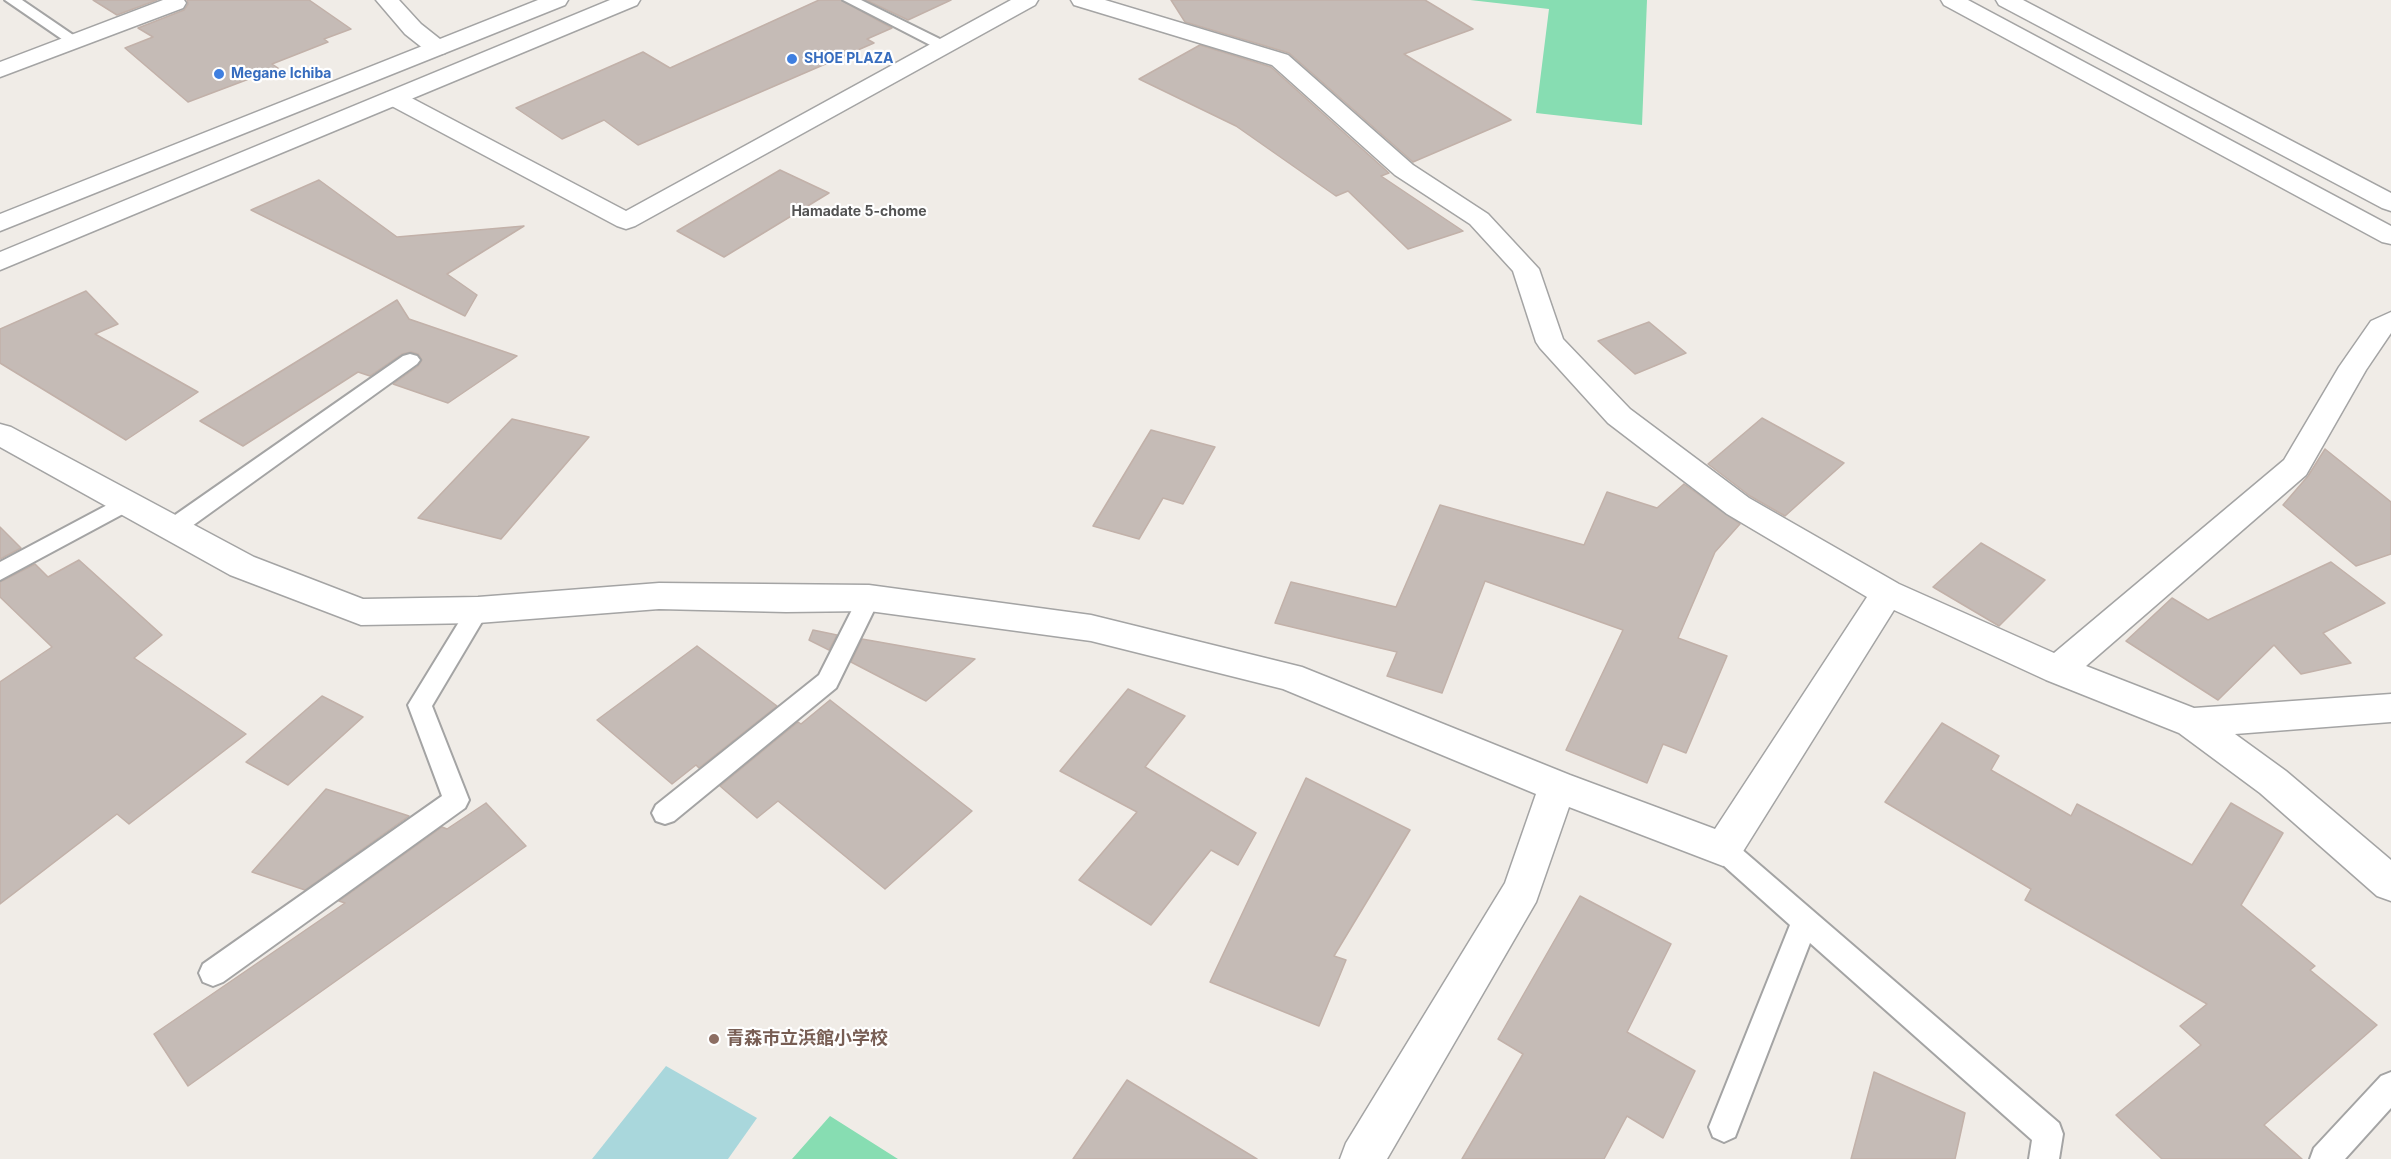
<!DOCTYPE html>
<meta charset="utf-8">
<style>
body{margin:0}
canvas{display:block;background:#f0ece7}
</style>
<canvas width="2391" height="1159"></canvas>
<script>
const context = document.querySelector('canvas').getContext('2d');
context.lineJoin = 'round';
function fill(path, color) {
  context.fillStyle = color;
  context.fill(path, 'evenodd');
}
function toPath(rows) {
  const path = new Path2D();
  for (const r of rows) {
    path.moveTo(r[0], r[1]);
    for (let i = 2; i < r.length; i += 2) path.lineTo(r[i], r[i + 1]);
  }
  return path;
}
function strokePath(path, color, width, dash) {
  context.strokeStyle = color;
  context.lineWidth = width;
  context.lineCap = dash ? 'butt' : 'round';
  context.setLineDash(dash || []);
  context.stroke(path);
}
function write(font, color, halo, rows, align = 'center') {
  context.font = font + ' Inter,"Noto Sans JP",sans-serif';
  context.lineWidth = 4.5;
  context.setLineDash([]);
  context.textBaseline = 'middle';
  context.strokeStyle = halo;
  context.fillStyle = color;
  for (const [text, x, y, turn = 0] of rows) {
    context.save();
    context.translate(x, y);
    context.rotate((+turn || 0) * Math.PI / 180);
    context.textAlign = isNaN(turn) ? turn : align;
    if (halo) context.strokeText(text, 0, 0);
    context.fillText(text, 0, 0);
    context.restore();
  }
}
const pitch = toPath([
 [1470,0,1647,0,1642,125,1536,113,1549,9],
 [830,1116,898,1159,792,1159]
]);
const water = toPath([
 [666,1066,757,1118,728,1159,592,1159]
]);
const building = toPath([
 [93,0,157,0,117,15,93,0],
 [187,0,309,0,351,29,324,39,328,42,272,64,278,68,188,102,125,48,153,37,138,28,184,10,188,4,187,0],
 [819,0,841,0,892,28,867,39,874,43,638,145,604,120,562,139,516,108,643,52,670,68,819,0],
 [866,0,951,0,908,20,866,0],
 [1171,0,1425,0,1473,29,1404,54,1511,120,1413,162,1289,53,1185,22,1171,0],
 [1200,45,1271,67,1389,173,1381,176,1463,231,1408,249,1348,191,1336,196,1236,126,1139,79,1200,45],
 [780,170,829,193,724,257,677,231,780,170],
 [319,180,397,237,524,226,447,274,477,295,465,316,251,210,319,180],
 [86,291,118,324,95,334,198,392,126,440,0,363,0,329,86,291],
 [397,300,409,319,517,356,448,403,393,384,418,366,422,360,418,354,411,352,402,354,370,376,358,372,243,446,200,421,397,300],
 [1649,322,1686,353,1635,374,1598,341,1649,322],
 [1762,418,1844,463,1785,516,1750,496,1708,464,1762,418],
 [512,419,589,437,501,539,418,518,512,419],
 [1151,430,1215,447,1183,504,1163,498,1139,539,1093,526,1151,430],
 [2325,449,2391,502,2391,554,2356,566,2283,505,2308,476,2325,449],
 [1684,484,1740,524,1715,552,1678,638,1727,656,1686,753,1663,744,1647,783,1566,750,1623,630,1485,581,1442,693,1387,676,1397,652,1275,623,1291,582,1396,607,1440,505,1584,545,1607,492,1657,508,1684,484],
 [0,527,21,548,0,559,0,527],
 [1981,543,2045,580,1999,626,1933,587,1981,543],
 [79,560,162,635,134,658,246,734,129,824,117,814,0,904,0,682,52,647,0,597,0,582,35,564,48,577,79,560],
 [2331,562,2385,603,2323,633,2351,663,2301,674,2274,645,2218,700,2126,641,2172,598,2208,620,2331,562],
 [813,630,837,635,829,650,809,640,813,630],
 [862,639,975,659,926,701,851,662,862,639],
 [697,646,777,706,699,768,696,765,672,784,597,720,697,646],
 [1128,689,1185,716,1145,767,1256,833,1238,865,1211,850,1151,925,1079,880,1137,812,1060,771,1128,689],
 [322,696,363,717,288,785,246,762,322,696],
 [830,700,972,811,885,889,778,801,757,818,720,786,798,722,801,724,830,700],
 [1942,723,1999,756,1991,770,2071,816,2077,804,2192,865,2231,803,2283,833,2241,905,2315,966,2310,970,2377,1025,2264,1125,2302,1159,2162,1159,2116,1115,2201,1045,2180,1026,2207,1004,2025,900,2031,889,1885,802,1942,723],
 [1306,778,1410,830,1334,956,1346,960,1319,1026,1210,982,1306,778],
 [326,789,409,816,305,890,252,872,326,789],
 [486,803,526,846,188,1086,154,1034,345,903,339,901,442,827,447,829,486,803],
 [1580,896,1671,944,1627,1032,1695,1071,1663,1138,1627,1116,1604,1159,1462,1159,1523,1054,1498,1039,1580,896],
 [1874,1072,1965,1113,1955,1159,1851,1159,1874,1072],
 [1127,1080,1257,1159,1073,1159,1127,1080]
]);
const service = toPath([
 [5,0,22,0,82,41,74,46,69,44,5,0],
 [843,0,861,0,948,43,951,46,948,49,938,49,843,0],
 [410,354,417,356,420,360,417,364,181,534,173,536,165,534,162,528,165,522,403,356,410,354],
 [126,495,134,498,137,503,134,508,0,580,0,562,126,495],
 [869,589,877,592,880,598,836,688,674,821,665,824,656,821,652,813,656,805,819,675,861,592,869,589],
 [478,601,486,604,489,610,432,706,469,800,465,808,223,982,213,986,203,982,199,973,203,964,442,796,408,705,470,604,478,601],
 [1723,838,1732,841,2059,1123,2063,1134,2059,1159,2029,1159,2032,1140,1810,943,1735,1137,1724,1142,1713,1137,1709,1127,1790,925,1714,857,1710,849,1714,841,1723,838],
 [2391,1072,2391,1108,2345,1159,2310,1159,2314,1148,2381,1076,2391,1072]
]);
const minor = toPath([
 [163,0,184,0,186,3,183,8,0,77,0,62,163,0],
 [376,0,399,0,421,24,445,43,448,48,445,53,437,55,429,53,405,34,376,0],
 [1011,0,1038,0,1035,5,635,226,626,229,617,226,386,103,382,98,386,93,394,91,402,93,626,211,1011,0],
 [1071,0,1105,0,1288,55,1413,165,1488,214,1539,269,1563,339,1630,409,1749,498,1899,584,2054,653,2284,460,2339,367,2371,321,2391,312,2391,333,2366,370,2306,475,2086,666,2194,708,2391,694,2391,722,2235,734,2286,771,2391,860,2391,901,2377,896,2260,793,2179,733,2046,680,1894,610,1737,861,1723,866,1569,807,1536,902,1387,1159,1340,1159,1346,1143,1505,883,1536,794,1283,689,1091,641,869,611,786,612,659,609,478,623,361,625,230,575,0,447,0,424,11,427,254,557,363,599,478,597,659,583,869,585,1091,615,1302,667,1570,775,1715,829,1867,597,1727,514,1608,423,1540,348,1536,342,1513,271,1470,224,1395,175,1272,65,1074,5,1071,0]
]);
const tertiary = toPath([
 [538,0,568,0,565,5,0,231,0,214,538,0],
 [610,0,640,0,637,5,0,270,0,252,610,0],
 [1941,0,1968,0,2391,226,2391,244,2382,242,1944,5,1941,0],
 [1996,0,2023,0,2391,193,2391,211,2382,208,1999,5,1996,0]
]);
const markers = [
 [792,59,6,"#3f7fe0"],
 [219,74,6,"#3f7fe0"],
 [714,1039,6,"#8d6e63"]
];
const farShopnames = [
 ["SHOE PLAZA",804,59],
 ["Megane Ichiba",231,74]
];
const farNeighbourhoodnames = [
 ["Hamadate 5-chome",859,212]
];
const nearEducationnames = [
 ["青森市立浜館小学校",726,1039]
];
fill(pitch, '#87ddb2');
fill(water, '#a9d7dc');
fill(building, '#c5bbb6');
strokePath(building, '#c2b1a9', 1.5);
strokePath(service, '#a4a4a4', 4);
strokePath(minor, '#a4a4a4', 3);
strokePath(tertiary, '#a4a4a4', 3);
fill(service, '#fff');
fill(minor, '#fff');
fill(tertiary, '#fff');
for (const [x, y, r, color] of markers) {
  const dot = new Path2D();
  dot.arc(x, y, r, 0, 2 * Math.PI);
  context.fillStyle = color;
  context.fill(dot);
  strokePath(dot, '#fff', 2);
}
write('bold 14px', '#366cbe', '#fff', farShopnames, 'left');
write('bold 14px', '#535353', '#fff', farNeighbourhoodnames);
write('bold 18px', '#785e54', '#fff', nearEducationnames, 'left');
</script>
